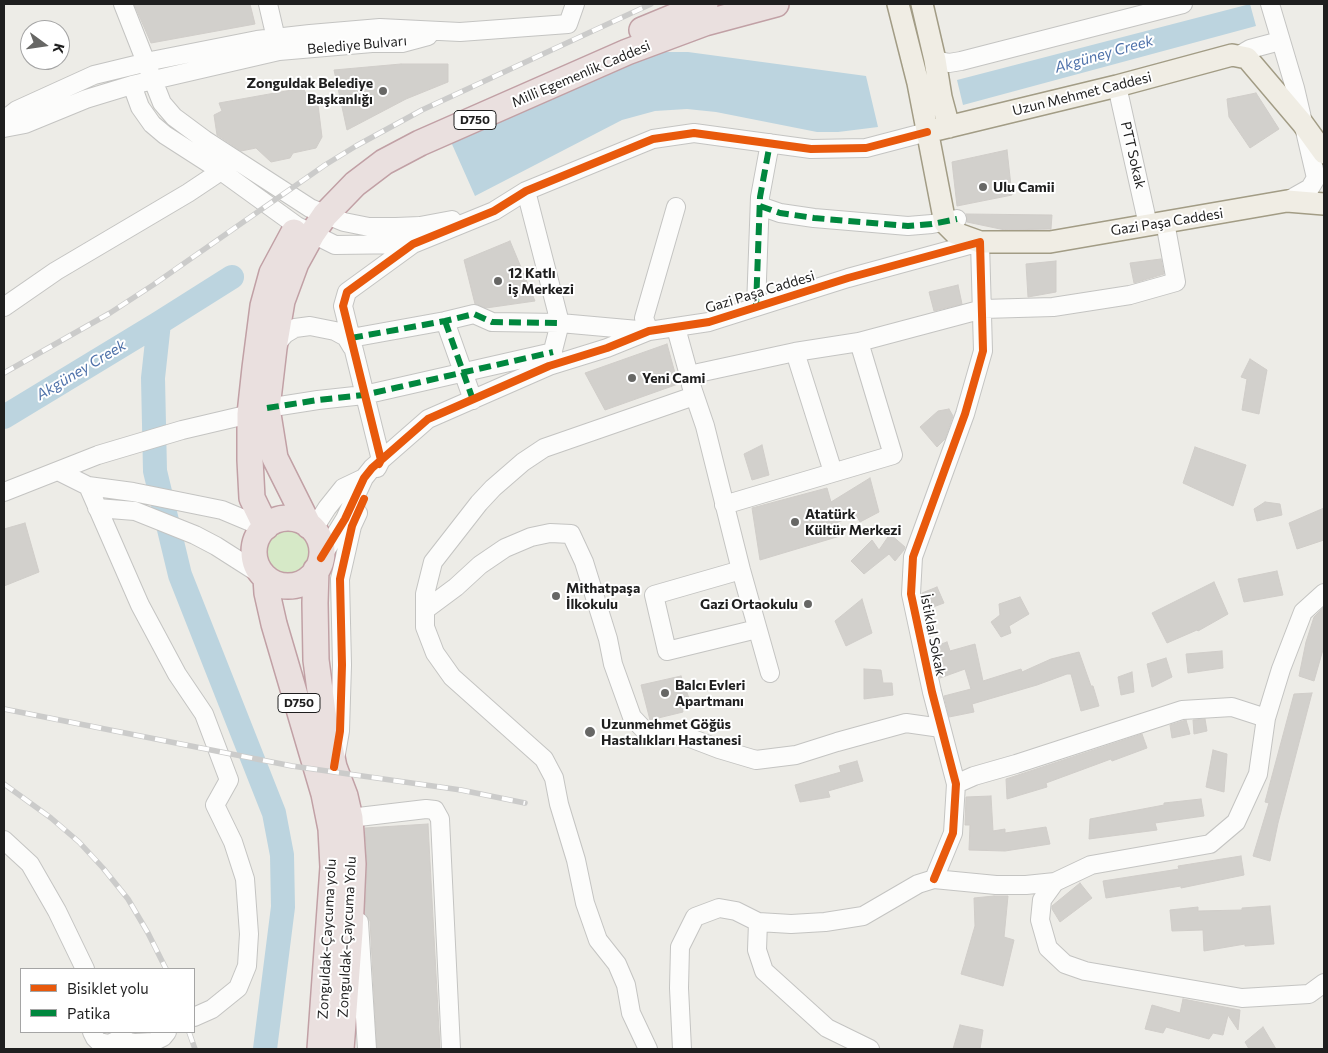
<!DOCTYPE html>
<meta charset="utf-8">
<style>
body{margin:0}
#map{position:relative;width:1328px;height:1053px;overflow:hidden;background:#edece7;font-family:Commissioner,sans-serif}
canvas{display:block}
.frame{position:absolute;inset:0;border:5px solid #1f1f1f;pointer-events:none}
.legend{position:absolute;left:20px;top:968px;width:175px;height:65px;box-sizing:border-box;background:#fff;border:1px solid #a5a5a5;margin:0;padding:6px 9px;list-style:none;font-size:15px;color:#1f1f1f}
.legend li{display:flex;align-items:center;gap:10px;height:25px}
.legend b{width:25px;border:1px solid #a5a5a5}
.north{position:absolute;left:20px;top:20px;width:50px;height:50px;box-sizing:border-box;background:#fff;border:1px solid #a5a5a5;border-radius:50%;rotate:104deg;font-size:14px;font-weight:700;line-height:20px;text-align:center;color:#1f1f1f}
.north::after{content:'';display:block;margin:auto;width:18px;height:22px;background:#676765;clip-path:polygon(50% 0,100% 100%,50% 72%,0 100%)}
</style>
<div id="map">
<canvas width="1328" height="1053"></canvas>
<div class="frame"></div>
<ul class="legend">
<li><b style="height:6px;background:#e8590c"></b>Bisiklet yolu</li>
<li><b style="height:6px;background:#00873e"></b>Patika</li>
</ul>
<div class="north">K</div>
</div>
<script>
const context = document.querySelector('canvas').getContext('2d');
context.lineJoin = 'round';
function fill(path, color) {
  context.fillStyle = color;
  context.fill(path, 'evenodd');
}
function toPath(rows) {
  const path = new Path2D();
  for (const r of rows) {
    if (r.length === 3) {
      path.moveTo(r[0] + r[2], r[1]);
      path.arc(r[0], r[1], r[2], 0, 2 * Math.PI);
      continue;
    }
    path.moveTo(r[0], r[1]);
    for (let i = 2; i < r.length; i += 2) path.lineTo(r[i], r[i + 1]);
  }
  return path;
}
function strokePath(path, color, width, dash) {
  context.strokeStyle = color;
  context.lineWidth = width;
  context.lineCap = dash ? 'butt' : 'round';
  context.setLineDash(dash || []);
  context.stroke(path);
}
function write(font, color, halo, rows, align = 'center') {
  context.font = font + ' Commissioner,sans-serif';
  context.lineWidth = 4;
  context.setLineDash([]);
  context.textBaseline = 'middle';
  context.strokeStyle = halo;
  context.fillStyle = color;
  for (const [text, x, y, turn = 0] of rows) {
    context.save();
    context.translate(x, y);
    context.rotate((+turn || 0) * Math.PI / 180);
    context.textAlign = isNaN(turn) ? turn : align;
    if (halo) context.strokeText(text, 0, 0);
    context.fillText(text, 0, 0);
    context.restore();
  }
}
const grass = toPath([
 [290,522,299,524,314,536,318,546,319,555,303,580,294,583,284,583,274,580,260,565,257,555,258,545,263,535,270,528,279,523]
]);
const water = toPath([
 [1250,4,1256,26,963,105,957,80],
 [664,52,688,52,866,76,878,127,838,132,817,132,716,112,687,109,655,111,622,120,475,196,451,142,643,57]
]);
const river = toPath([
 [159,323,153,378,155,471,180,575,274,813,282,855,283,907,265,1049],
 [4,417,159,323,232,277]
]);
const building = toPath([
 [134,4,250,4,255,24,151,43,134,4],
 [401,64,448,64,448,82,406,99,347,130,334,70,401,64],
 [303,88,308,97,317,97,322,137,316,148,293,153,290,158,271,162,256,148,241,151,217,135,214,115,222,111,219,103,303,88],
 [1256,93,1279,129,1250,148,1229,117,1227,99,1256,93],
 [1007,150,1012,195,957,206,952,162,1007,150],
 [966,214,1052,215,1051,229,1005,230,967,222,966,214],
 [510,241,535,301,486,308,475,304,464,260,510,241],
 [1161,259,1164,274,1134,283,1130,263,1161,259],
 [1056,261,1056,292,1028,297,1026,264,1056,261],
 [958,285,962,304,934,311,929,292,958,285],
 [667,344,678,384,605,410,585,373,667,344],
 [1250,359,1267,370,1259,414,1242,410,1247,379,1241,377,1250,359],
 [949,409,953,416,945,439,937,447,920,427,938,411,949,409],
 [762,445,769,475,752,480,744,454,762,445],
 [1195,447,1246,465,1233,506,1183,483,1195,447],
 [870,478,879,512,860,522,856,515,836,523,840,536,760,560,752,508,827,488,831,502,870,478],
 [1265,502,1280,504,1282,515,1257,521,1254,509,1265,502],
 [1324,508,1324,540,1297,549,1289,523,1324,508],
 [25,523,39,572,4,586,4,529,25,523],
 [890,534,905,547,904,550,895,561,889,554,864,574,851,561,872,540,879,550,890,534],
 [1277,571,1283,595,1244,602,1238,579,1277,571],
 [1214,582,1228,614,1198,631,1197,630,1167,643,1152,613,1214,582],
 [937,587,944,603,925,610,922,593,937,587],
 [1020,597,1029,614,1009,626,1011,633,1001,637,991,622,1000,615,999,604,1020,597],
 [862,599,872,633,846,646,835,621,862,599],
 [1324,607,1324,646,1314,681,1299,676,1306,642,1314,617,1324,607],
 [947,642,950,651,975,644,983,681,1021,669,1022,672,1051,659,1079,652,1091,686,1093,686,1099,706,1081,711,1071,674,1067,674,1037,685,972,704,974,712,949,717,944,696,971,689,965,669,940,678,933,647,947,642],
 [1222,651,1223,668,1188,673,1186,654,1222,651],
 [1166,658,1172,677,1152,687,1147,664,1166,658],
 [864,669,881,670,883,683,892,683,893,695,864,699,864,669],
 [1132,672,1134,692,1121,695,1118,677,1132,672],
 [681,676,690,701,681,703,683,712,650,720,641,685,681,676],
 [1312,693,1278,823,1270,861,1253,856,1269,803,1265,802,1294,694,1312,693],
 [1205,719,1207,731,1194,734,1193,720,1205,719],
 [1186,720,1190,734,1172,738,1170,725,1186,720],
 [1142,734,1147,748,1112,761,1111,759,1046,783,1047,787,1007,799,1006,779,1142,734],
 [1213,750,1227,754,1224,792,1206,787,1213,750],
 [857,761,863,781,828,791,830,797,800,802,795,785,841,772,839,766,857,761],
 [991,796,993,831,1005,829,1005,833,1046,827,1050,844,1005,851,969,850,970,825,965,825,966,797,991,796],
 [1201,799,1204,816,1155,823,1157,830,1089,839,1090,819,1164,805,1164,803,1201,799],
 [428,824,440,1049,377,1049,370,921,365,914,367,865,365,828,428,824],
 [1241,856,1244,875,1181,888,1181,886,1106,898,1103,881,1179,869,1178,866,1241,856],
 [1080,883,1092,898,1060,922,1052,909,1052,906,1080,883],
 [994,896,1008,896,1004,937,1014,940,1003,986,961,974,975,926,974,898,994,896],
 [1270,906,1274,944,1245,946,1245,944,1204,951,1203,930,1172,931,1170,910,1198,907,1198,911,1242,910,1242,908,1270,906],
 [1183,999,1240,1010,1238,1030,1228,1015,1223,1035,1213,1033,1209,1039,1166,1027,1163,1033,1145,1029,1152,1005,1180,1013,1183,999],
 [960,1025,983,1030,980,1049,953,1049,960,1025],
 [1263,1027,1276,1049,1249,1049,1245,1042,1263,1027]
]);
const minor = toPath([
 [123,4,162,103,174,117,205,140,310,208,344,222,369,227,396,227,420,226,452,220],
 [268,4,278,47],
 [1270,4,1295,88,1316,178,1310,188,1287,201],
 [1238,56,1250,49,1280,41],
 [935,60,949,63,961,61,1183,4],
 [132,85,140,107,152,124,165,135,221,171,297,226,335,245,413,244],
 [1117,86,1148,225],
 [4,120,17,110,94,75,156,60,257,40,310,34,380,28,460,32,568,24,575,4],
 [4,128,25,124,86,99,132,85,279,51,372,43,402,43,428,36],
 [526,191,560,323,550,362],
 [760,206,780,213,814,218,908,226,932,224,957,219],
 [4,307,56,271,188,193,221,171],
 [756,307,760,197,770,143],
 [445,321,473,400],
 [676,328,689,375,795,352,859,342,983,309,1053,307,1130,295,1176,282,1165,222],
 [351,338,445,321,474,314,492,322,560,323,649,331,644,318,676,207],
 [274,347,285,334,295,328,310,326,335,331,346,337,352,347],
 [795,352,833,472],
 [691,385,705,426,741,570,770,673],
 [267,408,318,400,364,395,553,352],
 [377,468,381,460,343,306,347,292,413,244,494,211,526,191,653,139,694,133,811,149,866,148,927,132],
 [58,471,88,486,140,605,177,674,204,714,229,780,215,805,233,842,245,879,249,934,247,966,238,988,212,1009,194,1017],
 [88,486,133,492,222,510,265,528],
 [4,492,98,455,182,430,250,414],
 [724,505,893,455,859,342],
 [97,508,135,511,195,535,216,546,263,576],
 [313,530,327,508,343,488,364,478],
 [321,558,345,519,364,478,372,468,428,419,549,366,607,348,649,331,709,322,848,278,980,242,983,351,965,414,913,557,911,594,932,692,956,784,953,833,934,879],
 [741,570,654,595,667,651,757,629],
 [425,610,456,587,480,565,505,548,531,537,550,533,571,534,584,562,608,639,613,664,632,717,648,734,685,736,719,749,756,760,796,755,837,742,906,723,941,728],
 [336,754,340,731,342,665,340,579,352,526,358,513],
 [956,784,974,776,1016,764,1182,710,1232,707,1266,718],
 [350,818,426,809,435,810,440,819,451,1049],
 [4,840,30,864,57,911,85,969],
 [1055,882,1042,900,1040,920,1048,948,1065,964,1085,971,1242,998,1309,994,1324,983],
 [359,922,367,1049],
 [758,922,757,950,764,971,827,1028,870,1049],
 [92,1032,95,1038,99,1042,109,1044,118,1040,123,1032],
 [118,1040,135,1043,153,1042,163,1037,167,1032],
 [648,1049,631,1013,626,985,617,964,598,940,585,903,576,860,559,804,554,778,544,759,452,677,435,653,425,627,425,594,433,562,479,503,493,488,523,462,544,448,694,396],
 [682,1049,679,988,680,947,695,917,719,908,736,911,758,922,791,924,825,922,863,916,918,884,934,879,996,885,1026,885,1055,882,1091,865,1210,844,1236,822,1258,774,1266,718,1281,669,1303,612,1324,593]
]);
const major = toPath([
 [898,4,918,83,945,223,955,233,980,242,1050,242,1287,201,1324,204],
 [922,4,935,60,941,97,949,127],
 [927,132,1117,86,1232,55,1247,58,1303,124,1324,153]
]);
const highway = toPath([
 [642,30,705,4],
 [288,552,34],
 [309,526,275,458,267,408,274,348,282,301,296,263,312,234,325,215,355,184,384,162,420,143,627,52,705,23,776,4],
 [266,527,252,498,250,460,250,414,255,368,263,306,272,273,294,232],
 [316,570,315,603,316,660,323,713,334,767,345,796,350,818,353,864,350,932,341,1049],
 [266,578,267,593,274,624,324,794,331,829,333,867,320,1049]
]);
const rail = toPath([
 [4,373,110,313,153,285,325,165,356,146,422,110,651,4],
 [4,709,292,766,461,790,525,803],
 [4,784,51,818,79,842,103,868,128,899,148,933,166,969],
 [189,1032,195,1049]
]);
const quiet = toPath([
 [760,206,780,213,814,218,908,226,932,224,957,219],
 [756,307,760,197,770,143],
 [445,321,473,400],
 [351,338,445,321,474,314,492,322,560,323],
 [267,408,318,400,364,395,553,352]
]);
const cycleway = toPath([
 [379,464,381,460,343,306,347,292,413,244,494,211,526,191,653,139,694,133,811,149,866,148,927,132],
 [321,558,345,519,364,478,372,468,428,419,549,366,607,348,649,331,709,322,848,278,980,242,983,351,965,414,913,557,911,594,932,692,956,784,953,833,934,879],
 [334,767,340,731,342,665,340,579,352,526,364,499]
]);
const markers = [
 [383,91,5,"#676765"],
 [983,187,5,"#676765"],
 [498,281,5,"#676765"],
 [632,378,5,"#676765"],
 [795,522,5,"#676765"],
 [556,596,5,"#676765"],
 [808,604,5,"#676765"],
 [665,693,5,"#676765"],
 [590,732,6,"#676765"]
];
const shields = [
 [475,120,42],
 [299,703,42]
];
const shieldNames = [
 ["D750",475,120],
 ["D750",299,703]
];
const streetNames = [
 ["Belediye Bulvarı",357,45,-5],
 ["Milli Egemenlik Caddesi",581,74,-23],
 ["Uzun Mehmet Caddesi",1082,94,-14],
 ["PTT Sokak",1133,155,77],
 ["Gazi Paşa Caddesi",1167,222,-9],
 ["Gazi Paşa Caddesi",760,292,-17],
 ["İstiklal Sokak",933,635,79],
 ["Zonguldak-Çaycuma Yolu",347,937,-87],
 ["Zonguldak-Çaycuma yolu",327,939,-87]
];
const poiNames = [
 ["Zonguldak Belediye",373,83,"right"],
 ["Başkanlığı",373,99,"right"],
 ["Ulu Camii",993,187],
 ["12 Katlı",508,273],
 ["iş Merkezi",508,289],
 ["Yeni Cami",642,378],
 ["Atatürk",805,514],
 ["Kültür Merkezi",805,530],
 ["Mithatpaşa",566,588],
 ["İlkokulu",566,604],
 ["Gazi Ortaokulu",798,604,"right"],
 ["Balcı Evleri",675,685],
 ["Apartmanı",675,701],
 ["Uzunmehmet Göğüs",601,724],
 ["Hastalıkları Hastanesi",601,740]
];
const waterNames = [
 ["Akgüney Creek",1104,54,-16],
 ["Akgüney Creek",81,370,-31]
];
fill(grass, '#d6e9c7');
fill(water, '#bcd4df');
strokePath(river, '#bcd4df', 24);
fill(building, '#d2d0cc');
strokePath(building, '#d0cdc9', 1);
strokePath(minor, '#c4c4c2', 20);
strokePath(major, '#a29c85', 24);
strokePath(highway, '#c1a0a5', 28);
strokePath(minor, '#fcfcfb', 18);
strokePath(major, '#f0ede4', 21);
strokePath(highway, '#eae0df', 25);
strokePath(rail, '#cbcbca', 5.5);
strokePath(rail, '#fff', 4, [11]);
strokePath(quiet, '#00873e', 6, [12, 6]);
strokePath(cycleway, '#e8590c', 8);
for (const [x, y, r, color] of markers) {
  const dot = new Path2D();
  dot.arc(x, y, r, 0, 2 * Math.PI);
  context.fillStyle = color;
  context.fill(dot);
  strokePath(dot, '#fff', 2);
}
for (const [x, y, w] of shields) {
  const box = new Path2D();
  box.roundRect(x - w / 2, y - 9.5, w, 19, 4);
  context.fillStyle = '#fff';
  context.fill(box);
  strokePath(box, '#1f1f1f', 1);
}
write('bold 12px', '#1f1f1f', null, shieldNames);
write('14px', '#1f1f1f', '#fff', streetNames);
write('bold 14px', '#1f1f1f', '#fff', poiNames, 'left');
write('italic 15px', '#4f72aa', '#fff', waterNames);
</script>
